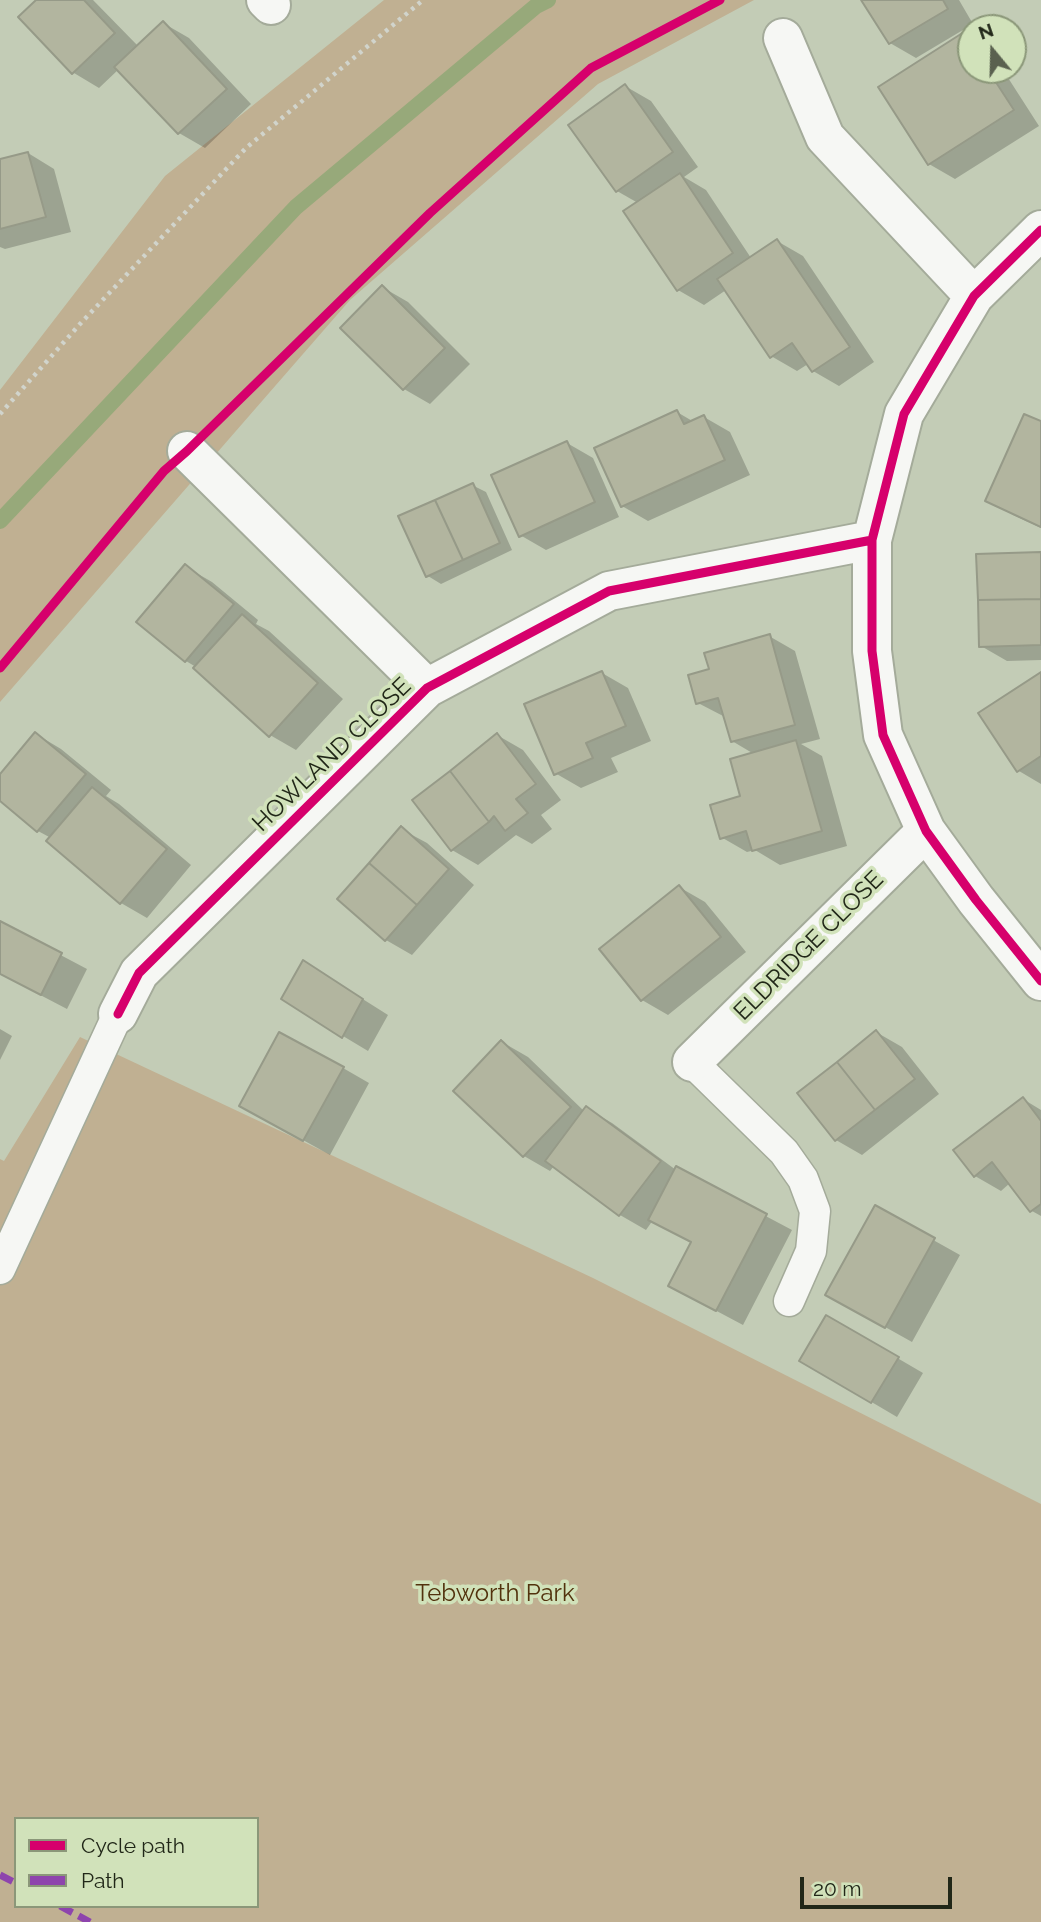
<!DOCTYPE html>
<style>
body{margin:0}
#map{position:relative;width:1041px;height:1922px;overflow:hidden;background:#c3ccb6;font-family:Raleway,sans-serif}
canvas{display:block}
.legend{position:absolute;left:14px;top:1817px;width:245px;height:91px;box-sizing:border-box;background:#d1e2ba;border:2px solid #8b9779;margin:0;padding:9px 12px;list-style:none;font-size:21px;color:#212718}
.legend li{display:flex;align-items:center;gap:14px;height:35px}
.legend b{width:35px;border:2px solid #8b9779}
.north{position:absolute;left:957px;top:14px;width:70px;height:70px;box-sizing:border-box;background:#d1e2ba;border:2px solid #8b9779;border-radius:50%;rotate:341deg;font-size:19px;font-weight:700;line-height:28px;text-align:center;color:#212718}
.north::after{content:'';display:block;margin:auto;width:24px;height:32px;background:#5a614f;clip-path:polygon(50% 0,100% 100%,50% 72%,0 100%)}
.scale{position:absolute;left:800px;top:1877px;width:152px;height:32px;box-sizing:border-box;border:4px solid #212718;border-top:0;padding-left:9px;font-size:21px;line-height:24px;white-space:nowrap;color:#212718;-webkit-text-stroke:5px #d1e2ba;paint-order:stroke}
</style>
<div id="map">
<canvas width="1041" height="1922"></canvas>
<ul class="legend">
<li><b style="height:9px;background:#d6006c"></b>Cycle path</li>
<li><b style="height:9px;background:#8e44ad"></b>Path</li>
</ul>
<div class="north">N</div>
<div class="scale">20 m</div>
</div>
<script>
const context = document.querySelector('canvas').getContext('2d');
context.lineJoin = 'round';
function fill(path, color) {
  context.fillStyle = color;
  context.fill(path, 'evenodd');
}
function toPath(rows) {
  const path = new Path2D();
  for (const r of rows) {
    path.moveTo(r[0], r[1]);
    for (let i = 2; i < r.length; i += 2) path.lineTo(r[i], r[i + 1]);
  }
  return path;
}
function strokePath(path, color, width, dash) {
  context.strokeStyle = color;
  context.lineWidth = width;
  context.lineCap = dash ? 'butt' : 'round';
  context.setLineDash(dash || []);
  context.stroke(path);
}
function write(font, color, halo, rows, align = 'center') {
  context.font = font + ' Raleway,sans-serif';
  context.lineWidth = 7;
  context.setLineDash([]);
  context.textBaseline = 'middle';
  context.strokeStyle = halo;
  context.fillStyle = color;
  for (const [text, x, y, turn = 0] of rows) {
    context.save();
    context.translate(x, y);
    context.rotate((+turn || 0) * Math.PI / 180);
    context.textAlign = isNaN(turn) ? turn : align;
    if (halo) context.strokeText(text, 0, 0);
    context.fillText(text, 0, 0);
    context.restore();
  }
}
const green = toPath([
 [384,0,754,0,598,84,350,300,0,702,0,390,165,176],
 [80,1037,593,1278,1041,1504,1041,1922,0,1922,0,1159,4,1161],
 [16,1819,257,1819,257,1906,16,1906]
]);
const shadow = toPath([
 [38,0,93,0,138,46,163,23,189,38,251,104,205,148,179,133,119,69,99,88,74,73,20,17],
 [863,0,959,0,973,24,916,58,890,43],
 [964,34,971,38,971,70,1003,70,1039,126,955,179,929,164],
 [625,86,651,101,698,167,684,177,706,190,751,258,777,241,803,256,874,362,839,386,813,371,808,364,797,371,771,356,726,290,704,305,678,290,638,203,617,191],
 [28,153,54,169,71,232,5,249,0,247,0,161],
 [382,287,408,302,470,364,430,404,404,389],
 [677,412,694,422,704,417,730,432,750,475,648,521,622,506],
 [1041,423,1041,528,1013,515,987,500],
 [567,443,593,458,619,517,546,550,520,535],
 [472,485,486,492,512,550,441,584,428,576],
 [1041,554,1041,660,1007,661,981,646],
 [186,567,212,582,258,620,256,624,269,631,343,699,296,750,270,735,196,667,186,661],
 [769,636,795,651,820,739,801,744,822,756,847,846,780,865,755,850,747,852,721,837,743,798,754,754,732,741,725,717,698,703,711,671],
 [602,673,628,688,651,741,611,758,618,772,581,788,555,773],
 [1041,674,1041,784,1019,771],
 [36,734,61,749,111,790,106,796,119,804,191,865,147,918,121,903,48,841,51,838,38,831,0,799,0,776],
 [497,735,523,750,561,800,541,815,552,829,532,844,516,835,478,865,452,850],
 [401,829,427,843,474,885,412,955,386,940],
 [679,887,705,902,746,952,668,1015,642,1000],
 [0,923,87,969,67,1009,0,974],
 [304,962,388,1015,368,1051,343,1036],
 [0,1029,12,1036,0,1060],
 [876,1032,902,1047,939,1094,862,1155,836,1140],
 [502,1042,528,1057,584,1111,586,1108,612,1123,676,1170,677,1169,792,1230,743,1325,696,1300,693,1242,653,1220,646,1230,620,1215,554,1166,550,1171,524,1156],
 [343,1068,369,1083,330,1155,267,1120],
 [1023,1099,1041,1110,1041,1216,1032,1211,1010,1183,1001,1191,975,1176],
 [876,1208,960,1255,912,1342,853,1309],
 [827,1317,923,1373,897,1417,802,1361]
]);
const stream = toPath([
 [0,521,296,207,536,6,548,0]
]);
const building = toPath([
 [36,0,84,0,115,33,72,74,18,17,36,0],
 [861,0,943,0,948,9,889,44,861,0],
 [163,21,227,89,178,134,114,67,163,21],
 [964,32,971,43,971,70,988,70,1014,110,928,165,878,87,964,32],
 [625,84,673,152,616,192,568,125,625,84],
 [28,152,46,217,0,229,0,159,28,152],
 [680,173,733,253,677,291,623,211,680,173],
 [777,239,850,347,812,372,792,343,770,358,717,279,777,239],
 [382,285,445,348,403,390,340,328,382,285],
 [677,410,684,424,704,415,725,460,621,507,594,448,677,410],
 [1024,414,1041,421,1041,527,985,501,1024,414],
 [567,441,595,502,519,537,491,475,567,441],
 [473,483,500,543,463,560,435,500,473,483],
 [435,500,463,560,426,577,398,516,435,500],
 [1041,552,1041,599,978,600,976,554,1041,552],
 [185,564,234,604,185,662,136,622,185,564],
 [1041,599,1041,645,979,647,978,600,1041,599],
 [242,614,318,683,269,737,193,668,242,614],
 [770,634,795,725,731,742,718,698,696,704,688,675,709,669,704,653,770,634],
 [602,671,626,726,586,743,593,758,554,775,524,704,602,671],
 [1041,672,1041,756,1017,772,978,713,1041,672],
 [35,732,86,774,37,832,0,801,0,774,35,732],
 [497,733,536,784,516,799,528,813,505,831,494,816,489,822,450,771,497,733],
 [796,740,822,831,752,851,746,831,720,839,710,805,740,796,730,759,796,740],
 [450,771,489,822,451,851,412,800,450,771],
 [92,787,167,849,120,904,46,841,92,787],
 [401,826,449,869,417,905,369,863,401,826],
 [369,863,417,905,385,941,337,899,369,863],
 [679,885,721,937,641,1001,599,949,679,885],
 [0,921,62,953,41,995,0,974,0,921],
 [303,960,363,999,342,1038,281,999,303,960],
 [876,1030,915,1079,875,1110,837,1062,876,1030],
 [279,1032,344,1067,303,1141,239,1106,279,1032],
 [501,1040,571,1107,523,1157,453,1091,501,1040],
 [837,1062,875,1110,835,1141,797,1093,837,1062],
 [1023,1097,1041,1121,1041,1204,1030,1212,992,1162,974,1177,953,1150,1023,1097],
 [586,1106,661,1161,619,1216,545,1161,586,1106],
 [676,1166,767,1214,716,1311,668,1286,691,1242,648,1220,676,1166],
 [875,1205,935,1238,885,1328,825,1295,875,1205],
 [826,1315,899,1357,871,1403,799,1361,826,1315]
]);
const path = toPath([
 [0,414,80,324,246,148,423,0]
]);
const service = toPath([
 [692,1062,784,1152,803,1179,815,1211,811,1251,789,1301],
 [0,1269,118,1014]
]);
const minor = toPath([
 [266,0,271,5],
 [783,38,825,137,974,296],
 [1041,230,974,296,904,414,872,540,872,651,883,735,926,831,976,900,1041,981],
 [187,451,427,688],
 [118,1014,139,973,427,688,609,591,872,540],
 [692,1062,926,831]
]);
const quiet = toPath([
 [0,1875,16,1883],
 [60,1906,90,1922]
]);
const cycleway = toPath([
 [1041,230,974,296,904,414,872,540,872,651,883,735,926,831,976,900,1041,981],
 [0,668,164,471,187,451,430,213,591,68,720,0],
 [118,1014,139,973,427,688,609,591,872,540]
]);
const streetNames = [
 ["HOWLAND CLOSE",332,755,-44],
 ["ELDRIDGE CLOSE",809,946,-45]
];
const parkNames = [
 ["Tebworth Park",495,1594]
];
fill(green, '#c0b092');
fill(shadow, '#0003');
strokePath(stream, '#97a97a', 16);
fill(building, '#b2b59f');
strokePath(building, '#969a88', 2);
strokePath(service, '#a4ab9a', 33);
strokePath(minor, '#a4ab9a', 42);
strokePath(path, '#d1d4cc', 4.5, [3.5, 5]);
strokePath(service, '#f6f7f4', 30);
strokePath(minor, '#f6f7f4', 38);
strokePath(quiet, '#8e44ad', 7, [14, 7]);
strokePath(cycleway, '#d6006c', 9);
write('24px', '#212718', '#d1e2ba', streetNames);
write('24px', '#52320d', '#d1e2ba', parkNames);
</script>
